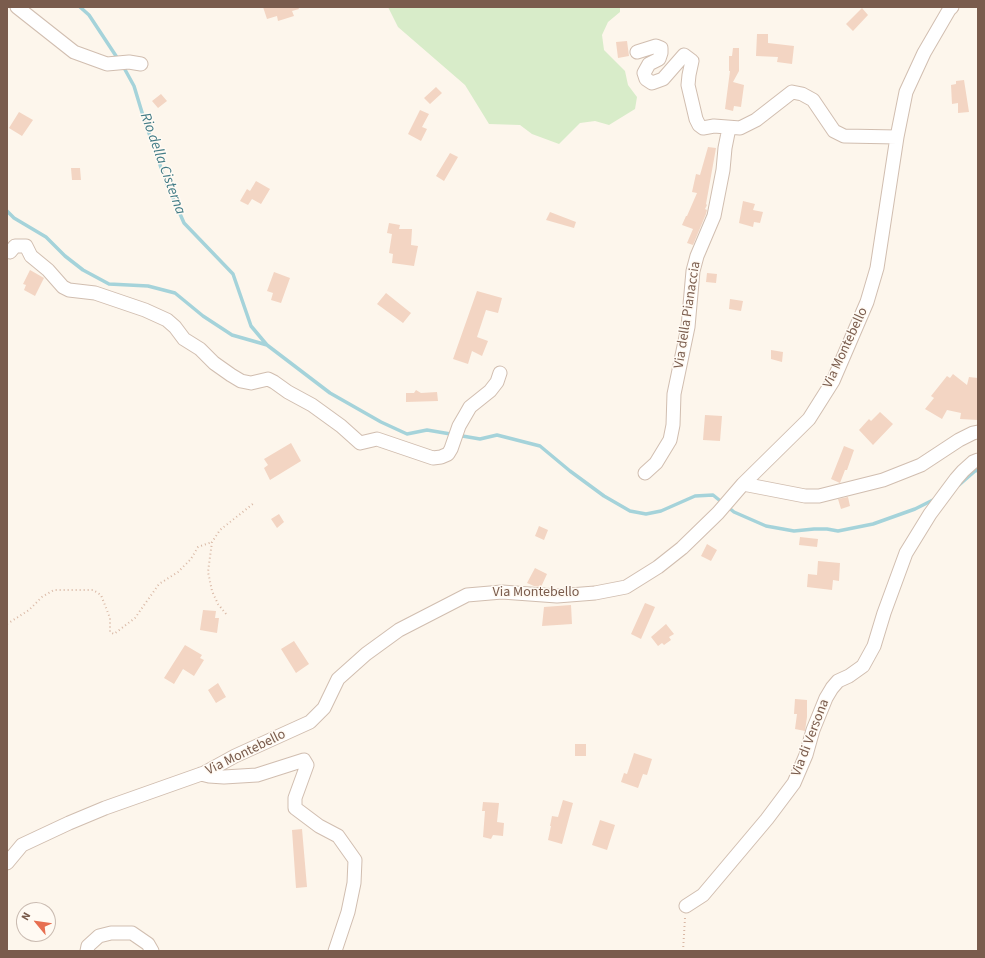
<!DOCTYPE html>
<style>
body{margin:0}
#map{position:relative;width:985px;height:958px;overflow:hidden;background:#fdf6ec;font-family:"Source Sans 3",sans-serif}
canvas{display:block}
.frame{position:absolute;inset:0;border:8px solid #7a5c4d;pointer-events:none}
.north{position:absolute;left:16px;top:902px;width:40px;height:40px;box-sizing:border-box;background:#fffaf3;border:1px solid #cabbb1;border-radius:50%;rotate:299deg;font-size:11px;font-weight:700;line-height:16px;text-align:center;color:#7a5c4d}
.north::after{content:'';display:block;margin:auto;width:14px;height:18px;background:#e76f51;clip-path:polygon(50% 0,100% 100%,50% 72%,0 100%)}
</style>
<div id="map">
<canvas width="985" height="958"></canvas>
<div class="frame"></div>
<div class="north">N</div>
</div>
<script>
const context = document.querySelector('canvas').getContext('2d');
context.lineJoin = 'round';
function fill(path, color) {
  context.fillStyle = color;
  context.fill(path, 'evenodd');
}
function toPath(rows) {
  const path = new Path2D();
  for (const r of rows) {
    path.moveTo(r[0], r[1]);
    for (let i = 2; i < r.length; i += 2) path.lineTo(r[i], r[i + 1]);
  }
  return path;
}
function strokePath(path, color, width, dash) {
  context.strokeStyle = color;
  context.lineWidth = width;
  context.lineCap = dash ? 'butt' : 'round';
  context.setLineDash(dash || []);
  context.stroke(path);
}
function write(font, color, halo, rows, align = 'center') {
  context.font = font + ' "Source Sans 3",sans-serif';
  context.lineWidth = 3;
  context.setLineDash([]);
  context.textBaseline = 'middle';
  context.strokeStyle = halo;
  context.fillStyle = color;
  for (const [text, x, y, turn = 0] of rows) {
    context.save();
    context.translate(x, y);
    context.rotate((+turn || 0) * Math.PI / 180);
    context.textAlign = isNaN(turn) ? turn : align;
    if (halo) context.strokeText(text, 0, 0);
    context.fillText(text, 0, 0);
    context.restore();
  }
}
const green = toPath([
 [388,7,620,7,620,12,608,22,602,35,604,50,625,71,628,85,637,97,635,109,609,125,595,121,580,123,559,144,532,134,520,125,489,124,465,85,398,27]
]);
const stream = toPath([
 [80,7,89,15,118,59],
 [123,66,134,86,144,119,166,182,184,223,233,274,251,326,267,345,330,393,381,422,407,434,427,430,480,439,497,435,540,446,570,471,604,496,630,511,646,514,661,511,695,496,713,495,734,512,766,526,794,531,814,529,827,529,838,531,873,524,915,509,935,499],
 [7,211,14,218,46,237,65,256,83,270,109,284,148,286,175,293,203,316,232,335,267,345],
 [959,485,975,471,978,470]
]);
const building = toPath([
 [263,7,298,7,299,9,292,11,294,16,278,21,277,16,267,19],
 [862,8,868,15,853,31,846,24],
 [757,34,768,34,768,43,794,46,792,64,777,62,778,57,756,56],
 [627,41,629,56,618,58,616,42],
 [733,48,739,48,739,71,733,82,744,85,741,107,734,106,733,111,725,109,730,71,729,71,729,56,732,56],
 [964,80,969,112,958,113,958,103,952,104,951,85,956,84,956,81],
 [436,87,442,93,430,104,424,98],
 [161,94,167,101,158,108,152,101],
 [420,110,429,114,422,127,427,129,421,141,408,134],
 [19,112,33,120,22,136,9,128],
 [708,147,716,148,706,204,707,205,705,209,707,210,706,214,693,245,687,243,693,229,682,225,686,216,687,216,697,193,692,192,696,174,700,175],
 [450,153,458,157,444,181,436,176],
 [71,168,80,168,81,180,72,180],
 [256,181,270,189,261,204,252,199,248,205,240,201,247,189,250,191],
 [743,201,755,204,753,210,763,212,760,223,754,222,753,227,739,223],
 [550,212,576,222,574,228,546,220],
 [389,223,400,225,399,229,412,229,411,245,418,246,414,266,392,263,393,254,389,253,392,234,387,233],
 [30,270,44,278,35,296,24,290,26,285,23,284],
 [274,272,290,278,281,303,271,300,273,293,267,291],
 [707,273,717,274,716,283,706,282],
 [477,291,502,298,498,313,486,310,477,337,488,341,482,356,472,351,468,364,453,359],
 [386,293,411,313,403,323,377,304],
 [730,299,743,301,741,311,729,309],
 [771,350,783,352,782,362,771,359],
 [953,374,967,385,969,377,978,378,978,420,960,419,961,413,947,410,942,419,925,409,934,398,931,396,947,376,950,378],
 [416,390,421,393,437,392,438,401,406,402,406,393,414,393],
 [880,412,893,424,873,445,859,430,869,419,871,421],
 [705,415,722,416,720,441,703,440],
 [291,443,301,461,270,480,264,468,268,465,264,459],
 [844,446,854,450,847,470,845,470,840,483,831,479],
 [848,497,850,506,841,509,838,499],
 [279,514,284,522,277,528,271,519],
 [539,526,548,530,544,540,535,536],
 [800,537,818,539,817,547,799,545],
 [707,544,717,550,711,561,701,556],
 [818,561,840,563,839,581,833,580,832,590,807,587,808,574,817,575],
 [535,568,547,574,541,587,534,586,527,583],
 [645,603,655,607,641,639,631,634],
 [571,605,572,624,542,626,544,607],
 [203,610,216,611,215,618,219,618,217,633,200,630],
 [666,624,674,634,669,637,671,640,664,645,662,643,658,646,651,637],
 [294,641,309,664,296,673,281,649],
 [185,645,202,655,200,658,204,660,194,676,183,669,174,684,164,678],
 [218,683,226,697,216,703,208,690],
 [795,699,807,700,807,717,805,731,795,729,797,714,794,714],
 [575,744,586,744,586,756,575,756],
 [634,753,652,759,647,775,643,774,638,788,621,782,624,773,627,774],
 [563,800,573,803,562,844,548,840,551,826,550,826,552,816,558,817],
 [483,802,499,803,497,822,504,823,503,836,493,835,491,839,483,837,485,811,482,811],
 [600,820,615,825,607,850,592,845],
 [302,829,307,887,296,888,292,830]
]);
const path = toPath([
 [226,614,218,604,212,591,208,572,212,542,220,530,254,503],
 [7,624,29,610,42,597,54,590,93,590,101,595,110,618,110,632,114,634,135,618,159,584,178,572,191,559,198,547,212,542],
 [683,951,685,918]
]);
const street = toPath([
 [17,7,74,52,107,64,129,62,141,64],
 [637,52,656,46,661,48,661,53,659,59,649,64,644,73,646,79,652,83,663,79,684,55,692,61,689,75,688,85,696,119,699,125,703,128,714,126,740,128,756,120,792,92,802,94,813,100,834,131,844,136,897,137],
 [10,252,15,246,26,246,31,256,48,270,63,287,69,290,95,293,145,310,167,320,175,327,184,339,200,349,214,363,231,375,241,381,251,383,268,379,274,382,288,392,312,405,341,426,360,443,377,439,433,458,441,457,448,454,451,449,459,426,466,414,470,407,490,391,497,382,500,373],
 [645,473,656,463,670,440,673,425,674,394,688,327,693,271,697,256,714,216,723,170,725,148,729,128],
 [743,484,805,496,819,496,883,480,921,465,959,440,973,433,978,432],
 [201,774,209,776,224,777,257,775,304,760,307,765,295,798,295,808,319,826,338,836,355,860,354,883,348,912,335,951],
 [7,863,22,845,69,823,105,808,204,773,235,756,310,722,324,708,338,679,366,654,399,630,467,595,502,592,557,596,595,593,626,587,658,567,682,548,718,513,743,484,809,419,833,381,867,302,877,268,897,137,906,92,924,53,949,10,952,7],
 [686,906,703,895,767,819,794,783,806,755,813,730,826,698,832,688,838,681,849,676,863,666,874,646,884,613,906,553,930,514,956,479,963,471,973,462,978,460],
 [87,951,88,946,99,936,111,933,132,933,148,944,152,951]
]);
const streetNames = [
 ["Via della Pianaccia",688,315,-81],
 ["Via Montebello",846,348,-65],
 ["Via Montebello",536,593],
 ["Via di Versona",811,738,-69],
 ["Via Montebello",246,753,-26]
];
const waterNames = [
 ["Rio della Cisterna",162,164,70]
];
fill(green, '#d8ecc9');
strokePath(stream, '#a5d3da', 3.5);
fill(building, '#f3d5c3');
strokePath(street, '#d1beb0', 15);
strokePath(path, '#d9b8a5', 2, [1, 3]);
strokePath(street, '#fff', 13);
write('14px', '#7a5c4d', '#fffaf3', streetNames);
write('italic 15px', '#437c86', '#fffaf3', waterNames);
</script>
